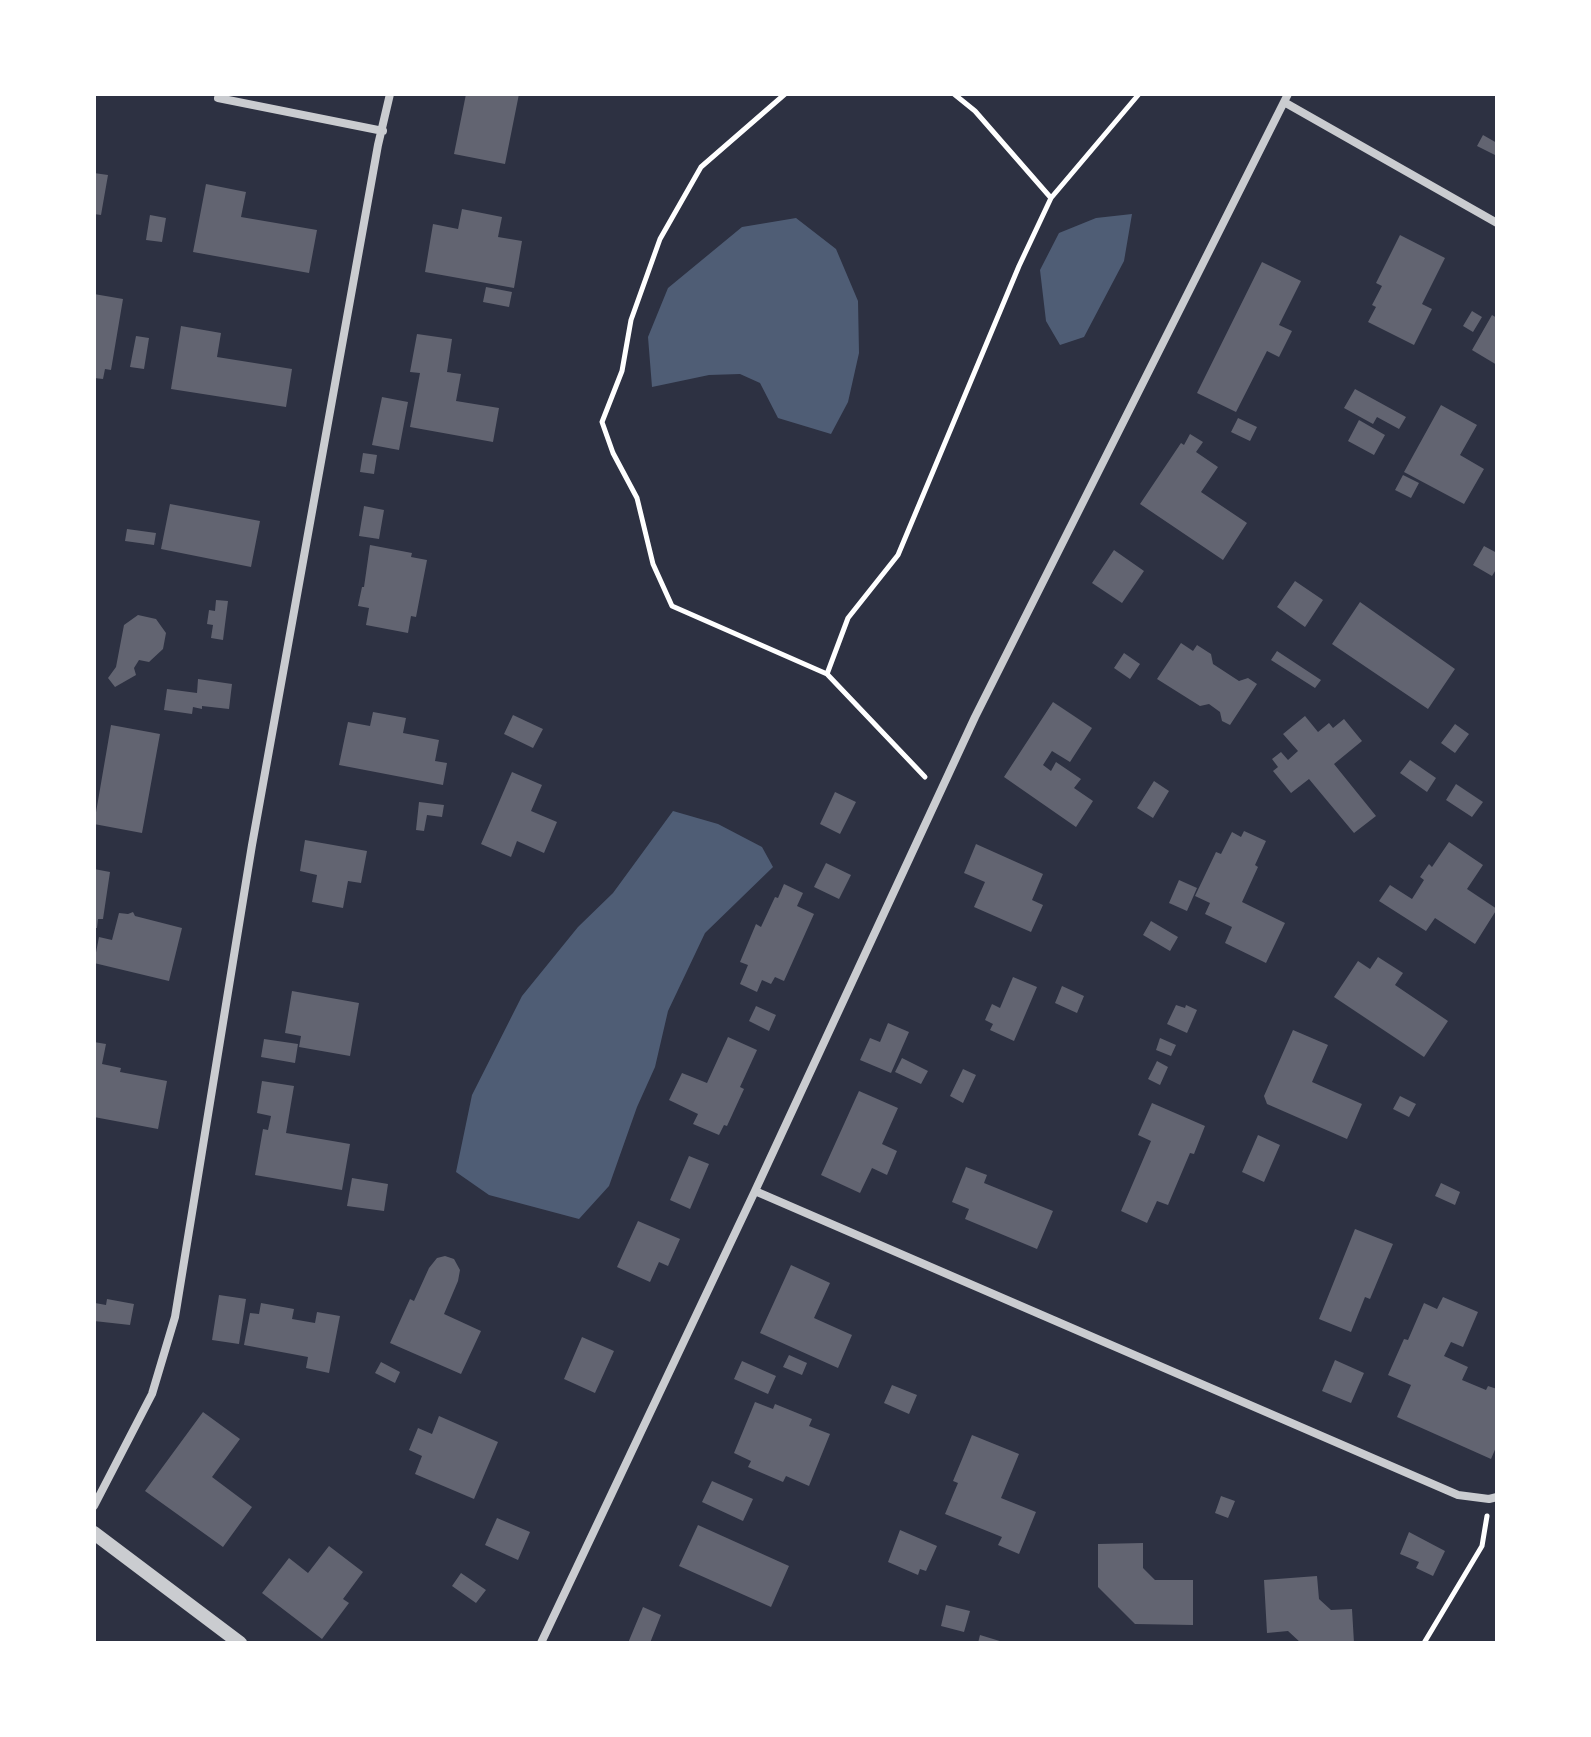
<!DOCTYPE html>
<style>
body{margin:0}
#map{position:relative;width:1591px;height:1737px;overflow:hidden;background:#2d3142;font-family:Lato,sans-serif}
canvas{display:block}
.frame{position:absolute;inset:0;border:96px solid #fff;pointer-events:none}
</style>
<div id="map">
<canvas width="1591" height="1737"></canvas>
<div class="frame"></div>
</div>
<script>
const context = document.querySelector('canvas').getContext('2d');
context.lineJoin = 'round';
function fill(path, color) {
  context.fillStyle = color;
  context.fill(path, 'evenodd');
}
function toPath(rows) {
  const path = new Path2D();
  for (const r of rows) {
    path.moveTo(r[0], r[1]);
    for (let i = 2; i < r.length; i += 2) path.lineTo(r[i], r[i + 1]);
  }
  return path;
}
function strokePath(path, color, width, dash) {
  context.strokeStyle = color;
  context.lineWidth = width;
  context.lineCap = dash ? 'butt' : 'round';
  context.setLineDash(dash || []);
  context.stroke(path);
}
const water = toPath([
 [1132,214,1124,261,1084,337,1060,345,1046,321,1040,270,1059,233,1096,218],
 [796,218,836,249,858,301,859,353,848,402,831,434,778,418,760,383,740,374,709,375,652,387,648,337,668,288,742,227],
 [673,811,718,824,762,847,773,867,705,933,668,1011,655,1067,637,1107,609,1186,579,1219,489,1195,456,1172,472,1095,522,996,578,927,613,893]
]);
const building = toPath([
 [466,94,519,94,505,164,454,154],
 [1483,135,1497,143,1497,156,1477,146],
 [94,173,108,175,101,215,94,214],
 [206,184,246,192,241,217,317,230,309,273,193,252],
 [462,209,502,217,498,237,522,241,514,288,425,272,433,224,458,229],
 [150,215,166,218,162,242,146,240],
 [1400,235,1445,258,1422,304,1432,309,1414,345,1368,322,1376,307,1372,305,1382,286,1376,283],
 [1262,262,1301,281,1279,325,1292,331,1279,357,1267,351,1236,412,1197,393],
 [486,287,512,292,509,307,483,302],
 [94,294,123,299,111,370,105,369,103,379,94,378],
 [1472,311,1482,317,1473,332,1463,326],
 [1492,315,1497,318,1497,365,1472,350],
 [181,326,221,333,217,357,292,369,286,407,171,389],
 [417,334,452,339,447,372,461,374,456,401,499,408,493,442,410,427,420,373,410,372],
 [136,336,149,338,144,369,130,367],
 [1355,389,1406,417,1399,429,1377,417,1373,424,1344,408],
 [382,397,408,402,399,450,372,445],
 [1441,405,1477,425,1460,455,1484,469,1464,504,1404,472],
 [1238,418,1257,427,1250,441,1231,432],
 [1359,420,1385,435,1374,455,1348,441],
 [1190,434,1203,442,1196,452,1218,467,1201,492,1247,523,1223,560,1140,504,1181,443,1184,445],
 [363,453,377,455,374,474,360,472],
 [1403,475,1419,483,1411,498,1395,490],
 [170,504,260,521,251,567,161,549],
 [364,506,384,510,379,539,359,536],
 [127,529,156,533,154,545,125,541],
 [370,545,412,553,411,557,427,560,416,617,411,616,408,633,366,625,369,608,358,606,362,587,364,587],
 [1484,546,1497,553,1497,568,1492,576,1473,565],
 [1114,550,1144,571,1122,603,1092,583],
 [1295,581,1323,600,1305,627,1277,607],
 [216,600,228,601,223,640,211,638,213,625,207,624,209,610,215,611],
 [1360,602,1455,669,1428,709,1332,644],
 [138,615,156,619,166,633,163,649,149,662,139,660,134,668,136,675,115,687,108,678,116,667,124,625],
 [1181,643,1193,651,1197,645,1211,654,1213,664,1239,681,1248,678,1257,684,1230,725,1222,721,1220,712,1209,704,1200,706,1157,679],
 [1277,651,1321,680,1315,688,1271,660],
 [1124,653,1140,664,1130,679,1114,668],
 [198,679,232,684,229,709,202,706,202,709,193,707,192,714,164,710,167,689,197,693],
 [1053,702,1092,728,1070,762,1052,751,1043,765,1051,771,1056,762,1081,779,1074,788,1093,801,1076,827,1004,777],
 [373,712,406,718,403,733,439,740,435,761,447,763,443,785,339,765,348,722,370,726],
 [513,715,543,729,533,748,504,734],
 [1305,716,1318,732,1329,723,1333,728,1344,719,1362,741,1334,764,1376,816,1354,833,1309,779,1291,793,1273,771,1278,767,1272,759,1281,752,1288,760,1298,751,1283,734],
 [1455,724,1469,734,1455,753,1441,743],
 [111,725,160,734,142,833,94,824],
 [1410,760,1436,778,1427,792,1400,773],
 [512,772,542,785,531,811,557,822,544,853,517,841,511,857,481,844],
 [1154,781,1169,791,1153,818,1137,808],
 [1456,784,1483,802,1472,817,1446,800],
 [835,792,856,802,840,834,820,824],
 [419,802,444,805,442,817,427,815,424,831,416,830],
 [1244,831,1266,841,1255,865,1258,867,1242,902,1285,923,1266,963,1225,943,1232,927,1205,914,1210,903,1195,896,1216,852,1221,854,1232,832,1241,837],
 [305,840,367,851,361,883,348,881,343,908,312,902,317,875,300,871],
 [1449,842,1483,865,1467,889,1497,909,1475,944,1435,918,1426,931,1379,901,1390,885,1412,899,1424,880,1420,877,1429,864,1432,867],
 [976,844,1043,874,1032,900,1043,905,1031,932,974,907,985,882,964,873],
 [826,863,851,875,839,899,814,887],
 [94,869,110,872,103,919,98,919,97,928,94,928],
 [1179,880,1197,888,1187,911,1169,903],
 [784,884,803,893,797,906,814,914,784,981,775,977,771,984,762,980,757,992,740,984,748,965,740,962,756,924,761,927,775,897,778,898],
 [133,912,135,916,182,928,169,981,94,963,99,937,112,940,119,913,128,914],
 [1151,921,1178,937,1170,951,1143,935],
 [1378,957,1403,973,1395,985,1448,1021,1424,1057,1334,997,1358,961,1370,969],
 [1013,977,1037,987,1014,1041,990,1030,993,1024,985,1020,992,1004,1000,1008],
 [1062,986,1084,996,1077,1013,1055,1003],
 [292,991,359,1003,350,1056,299,1047,301,1036,285,1033],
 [1176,1005,1185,1008,1186,1005,1197,1010,1187,1033,1167,1024],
 [756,1006,776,1015,769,1031,749,1021],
 [888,1023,909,1032,891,1073,860,1060,870,1038,880,1042],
 [1293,1030,1328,1045,1312,1082,1362,1104,1347,1139,1267,1104,1264,1096],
 [728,1037,757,1050,740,1087,744,1089,727,1126,724,1125,719,1135,693,1124,698,1114,669,1100,682,1073,707,1083],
 [1160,1038,1176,1045,1171,1056,1156,1050],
 [264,1039,298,1044,295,1063,261,1057],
 [94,1042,106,1044,102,1064,121,1068,120,1072,167,1081,158,1129,94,1117],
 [902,1058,928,1071,921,1084,895,1072],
 [1157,1061,1168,1067,1160,1085,1148,1079],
 [963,1069,976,1075,963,1103,950,1096],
 [262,1081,294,1086,286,1133,350,1144,342,1190,255,1175,263,1129,268,1130,271,1116,257,1113],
 [859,1091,898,1108,882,1144,897,1151,887,1175,872,1168,860,1193,821,1175],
 [1400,1096,1416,1104,1409,1117,1393,1109],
 [1152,1103,1205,1126,1194,1154,1190,1153,1168,1205,1157,1201,1147,1223,1121,1211,1151,1141,1138,1135],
 [1258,1135,1280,1145,1264,1182,1242,1172],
 [689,1156,709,1164,690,1209,670,1200],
 [966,1167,987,1175,984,1183,1053,1211,1037,1249,965,1219,969,1209,952,1202],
 [352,1178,388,1184,384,1211,347,1206],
 [1441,1183,1460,1192,1455,1205,1435,1196],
 [638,1221,680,1239,668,1266,659,1262,650,1282,617,1267],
 [1355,1229,1393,1244,1370,1299,1365,1297,1351,1332,1319,1319],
 [445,1256,454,1259,460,1270,458,1281,444,1314,481,1331,461,1374,390,1343,410,1299,414,1301,429,1268,437,1258],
 [791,1265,830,1283,814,1318,852,1335,838,1368,760,1333],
 [219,1295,246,1299,239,1344,212,1340],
 [1443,1297,1478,1312,1463,1347,1451,1342,1444,1356,1468,1367,1462,1380,1486,1390,1488,1386,1497,1389,1497,1445,1491,1459,1397,1417,1411,1385,1388,1375,1404,1339,1408,1340,1424,1303,1437,1309],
 [107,1299,134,1304,130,1325,94,1321,95,1303,106,1305],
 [261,1303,294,1309,292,1319,315,1323,317,1312,340,1316,329,1373,306,1368,308,1357,244,1345,250,1313,259,1314],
 [582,1337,614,1351,595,1393,564,1379],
 [789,1355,807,1363,802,1375,783,1367],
 [1335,1360,1364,1373,1351,1403,1322,1391],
 [742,1361,776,1376,768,1394,734,1379],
 [381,1362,400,1372,395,1383,375,1373],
 [892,1385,917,1395,909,1414,884,1403],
 [755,1402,773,1409,775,1404,812,1419,809,1426,830,1434,809,1486,786,1476,783,1482,748,1467,751,1461,734,1453],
 [203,1412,240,1439,212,1477,252,1507,223,1547,145,1491],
 [439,1416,498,1442,474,1499,415,1474,422,1456,409,1450,418,1428,432,1434],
 [972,1435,1019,1454,1001,1498,1036,1512,1019,1554,998,1545,1002,1537,945,1514,958,1483,953,1481],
 [712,1481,753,1499,743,1521,702,1502],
 [1221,1496,1235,1501,1228,1518,1215,1513],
 [497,1518,530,1532,518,1560,485,1545],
 [698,1525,789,1566,771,1607,679,1566],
 [900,1530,937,1546,926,1571,920,1569,918,1575,888,1562],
 [1409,1532,1445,1551,1433,1576,1416,1568,1419,1562,1400,1554],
 [1143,1543,1143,1568,1155,1580,1193,1580,1193,1625,1135,1624,1098,1587,1098,1544],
 [329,1546,363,1572,343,1599,349,1603,322,1639,262,1593,289,1558,308,1573],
 [461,1573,486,1590,476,1603,452,1586],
 [1317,1576,1319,1599,1331,1610,1352,1609,1354,1643,1301,1643,1288,1631,1267,1633,1264,1580],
 [946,1605,970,1611,964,1632,941,1626],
 [643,1607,661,1615,650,1643,628,1643],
 [980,1635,1003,1642,1003,1643,978,1643]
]);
const path = toPath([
 [785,94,701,167,660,239,631,320,622,371,602,422,613,453,637,498,653,564,672,606,827,674],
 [954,94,975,111,1051,198],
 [925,777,827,674,848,618,898,555,1019,266,1051,198,1139,94],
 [1424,1643,1482,1546,1487,1516]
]);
const minor = toPath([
 [218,98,383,131],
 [1284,102,1497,223],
 [755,1191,1458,1495,1489,1499,1497,1497],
 [94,1506,152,1394,175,1317,252,845,378,145,390,94],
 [541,1643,755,1191,975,717,1288,94]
]);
const tertiary = toPath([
 [94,1533,240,1643]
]);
fill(water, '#4f5d75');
fill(building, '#626471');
strokePath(path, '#fff', 5);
strokePath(minor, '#caccd0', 8);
strokePath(tertiary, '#caccd0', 14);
</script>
